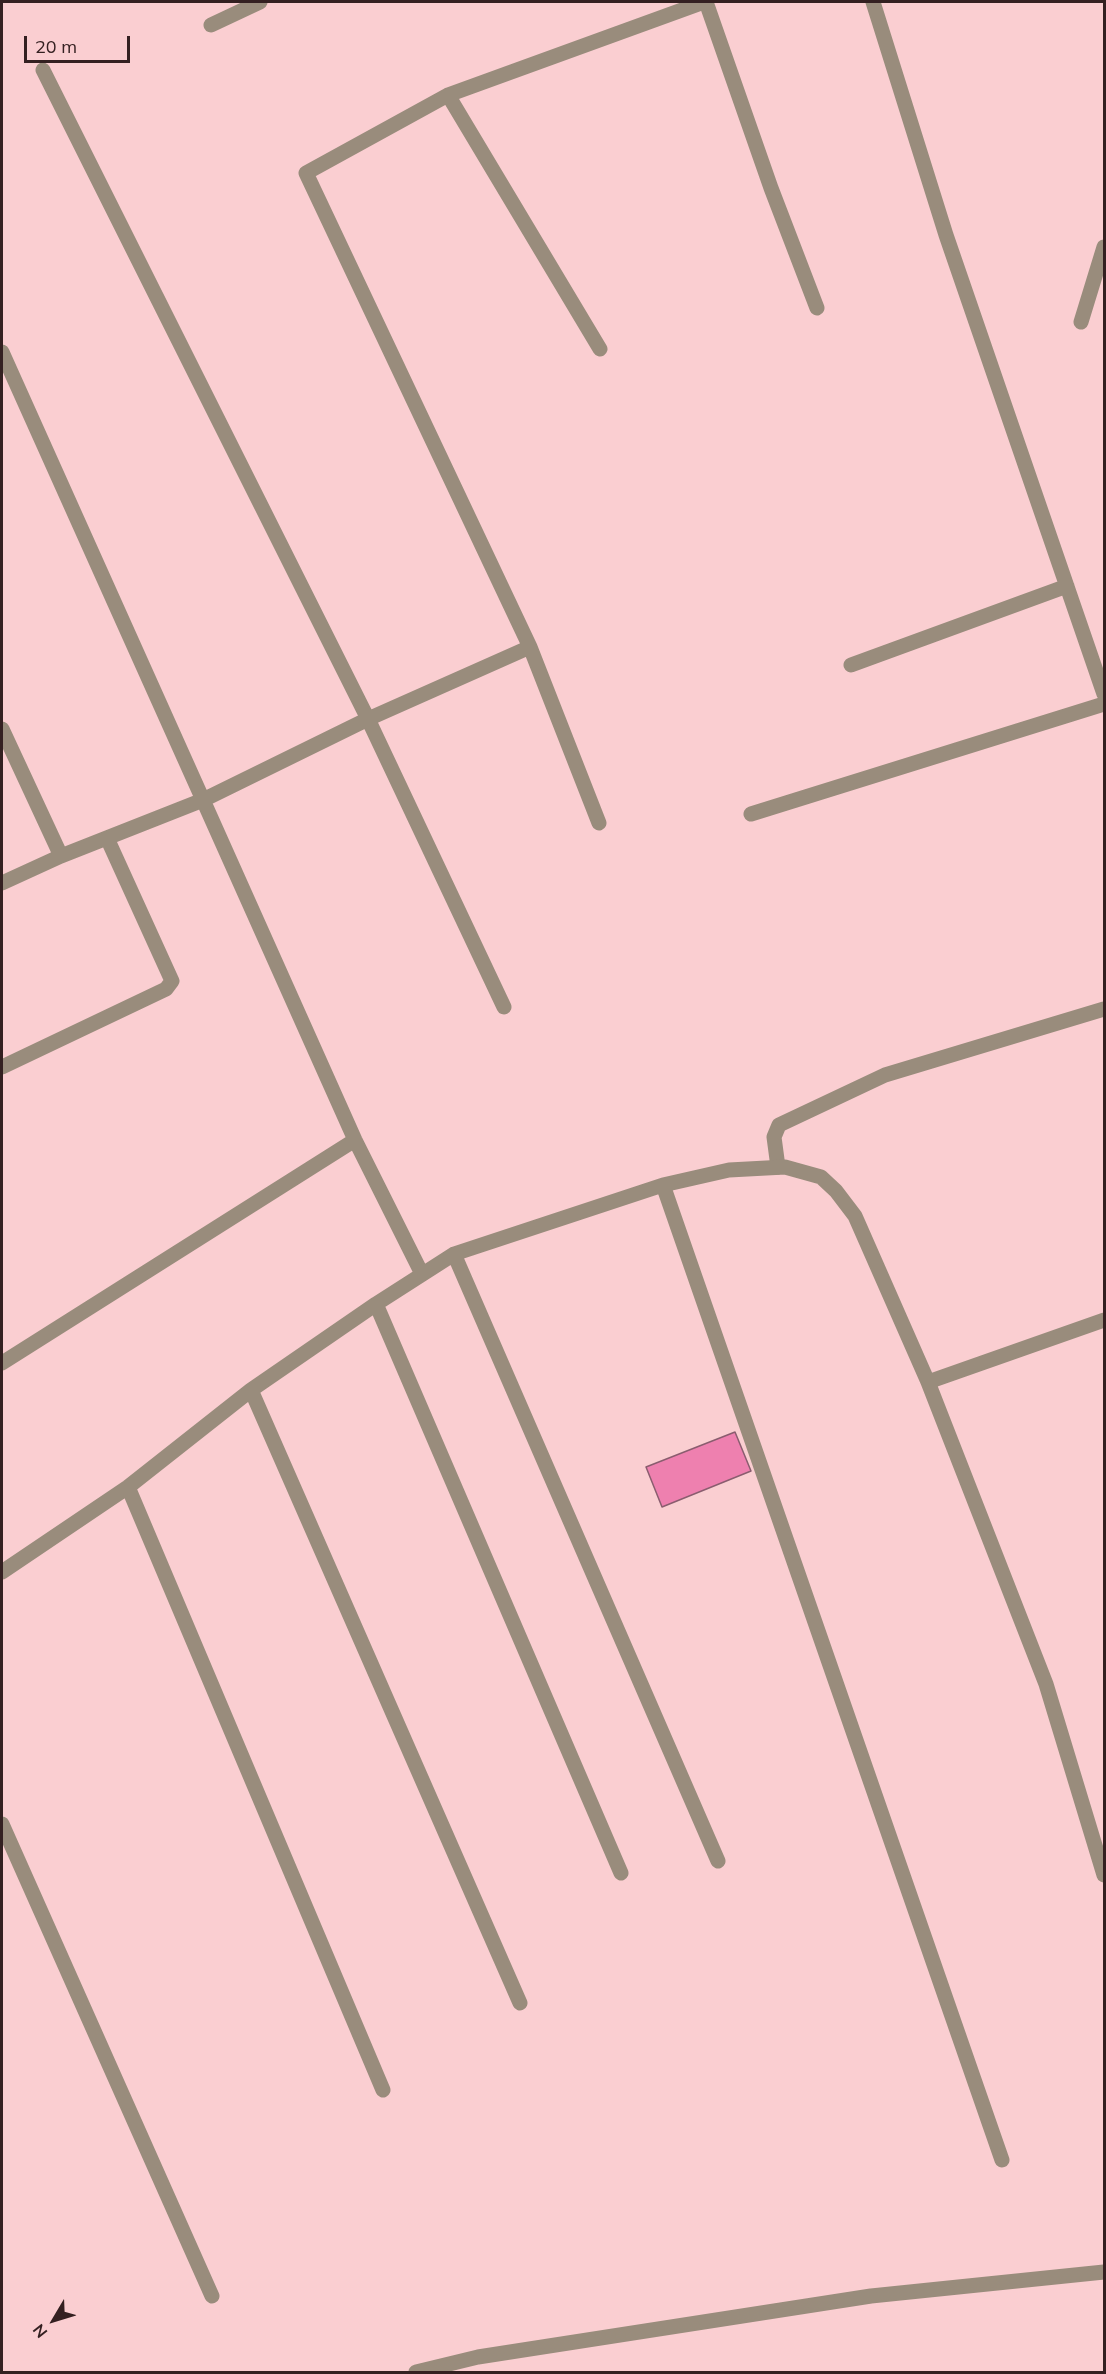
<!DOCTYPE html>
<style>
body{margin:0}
#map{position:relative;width:1106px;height:2374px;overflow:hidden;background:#faced1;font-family:Mulish,sans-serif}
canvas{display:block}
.frame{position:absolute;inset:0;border:3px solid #342021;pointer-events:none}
.north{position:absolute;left:24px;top:2290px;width:60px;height:60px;-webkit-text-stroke:4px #faced1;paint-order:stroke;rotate:232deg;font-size:16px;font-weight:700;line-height:24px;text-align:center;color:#342021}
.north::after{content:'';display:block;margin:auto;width:21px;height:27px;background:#342021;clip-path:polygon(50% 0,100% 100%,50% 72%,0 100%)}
.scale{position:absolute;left:24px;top:36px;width:106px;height:27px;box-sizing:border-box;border:3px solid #342021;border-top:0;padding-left:8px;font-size:18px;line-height:21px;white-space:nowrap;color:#342021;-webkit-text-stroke:4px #faced1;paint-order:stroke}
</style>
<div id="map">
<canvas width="1106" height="2374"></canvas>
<div class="frame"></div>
<div class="north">N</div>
<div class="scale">20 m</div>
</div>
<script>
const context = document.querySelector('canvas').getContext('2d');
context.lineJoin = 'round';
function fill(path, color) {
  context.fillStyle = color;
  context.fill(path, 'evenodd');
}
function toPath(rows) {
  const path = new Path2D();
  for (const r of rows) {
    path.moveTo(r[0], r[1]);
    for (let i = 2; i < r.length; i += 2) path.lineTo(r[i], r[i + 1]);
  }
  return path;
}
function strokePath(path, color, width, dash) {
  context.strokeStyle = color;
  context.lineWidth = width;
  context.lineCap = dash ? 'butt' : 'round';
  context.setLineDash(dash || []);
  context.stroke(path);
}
const building = toPath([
 [735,1432,751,1471,662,1507,646,1467,735,1432]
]);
const lane = toPath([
 [1081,322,1104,247],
 [778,1167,774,1137,779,1125,885,1075,1104,1009]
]);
const street = toPath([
 [706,2,771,188,817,308],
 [873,2,946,235,1104,694],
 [211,25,260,2],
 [43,70,368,719,504,1007],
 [448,95,600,349],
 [2,352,203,800,368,719,530,647],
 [851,665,1067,586],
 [2,729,61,856,203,800,355,1140,422,1274],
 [751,814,1104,704],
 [599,823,530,647,306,173,448,95,704,2],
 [2,883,61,856],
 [2,1067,166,989,172,981,107,838],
 [663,1185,729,1170,785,1167,821,1177,836,1191,855,1216,928,1382,1046,1684,1104,1875],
 [454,1254,718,1861],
 [376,1304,621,1873],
 [2,1363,355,1140],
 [928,1382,1104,1320],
 [251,1390,520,2003],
 [128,1487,383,2090],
 [2,1572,128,1487,251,1390,376,1304,454,1254,663,1185,1002,2160],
 [2,1824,212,2296],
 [416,2372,478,2357,871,2296,1104,2272]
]);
fill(building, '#ee80af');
strokePath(building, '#8a5d6f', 1.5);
strokePath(lane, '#998c7c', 15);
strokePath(street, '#998c7c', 15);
</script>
